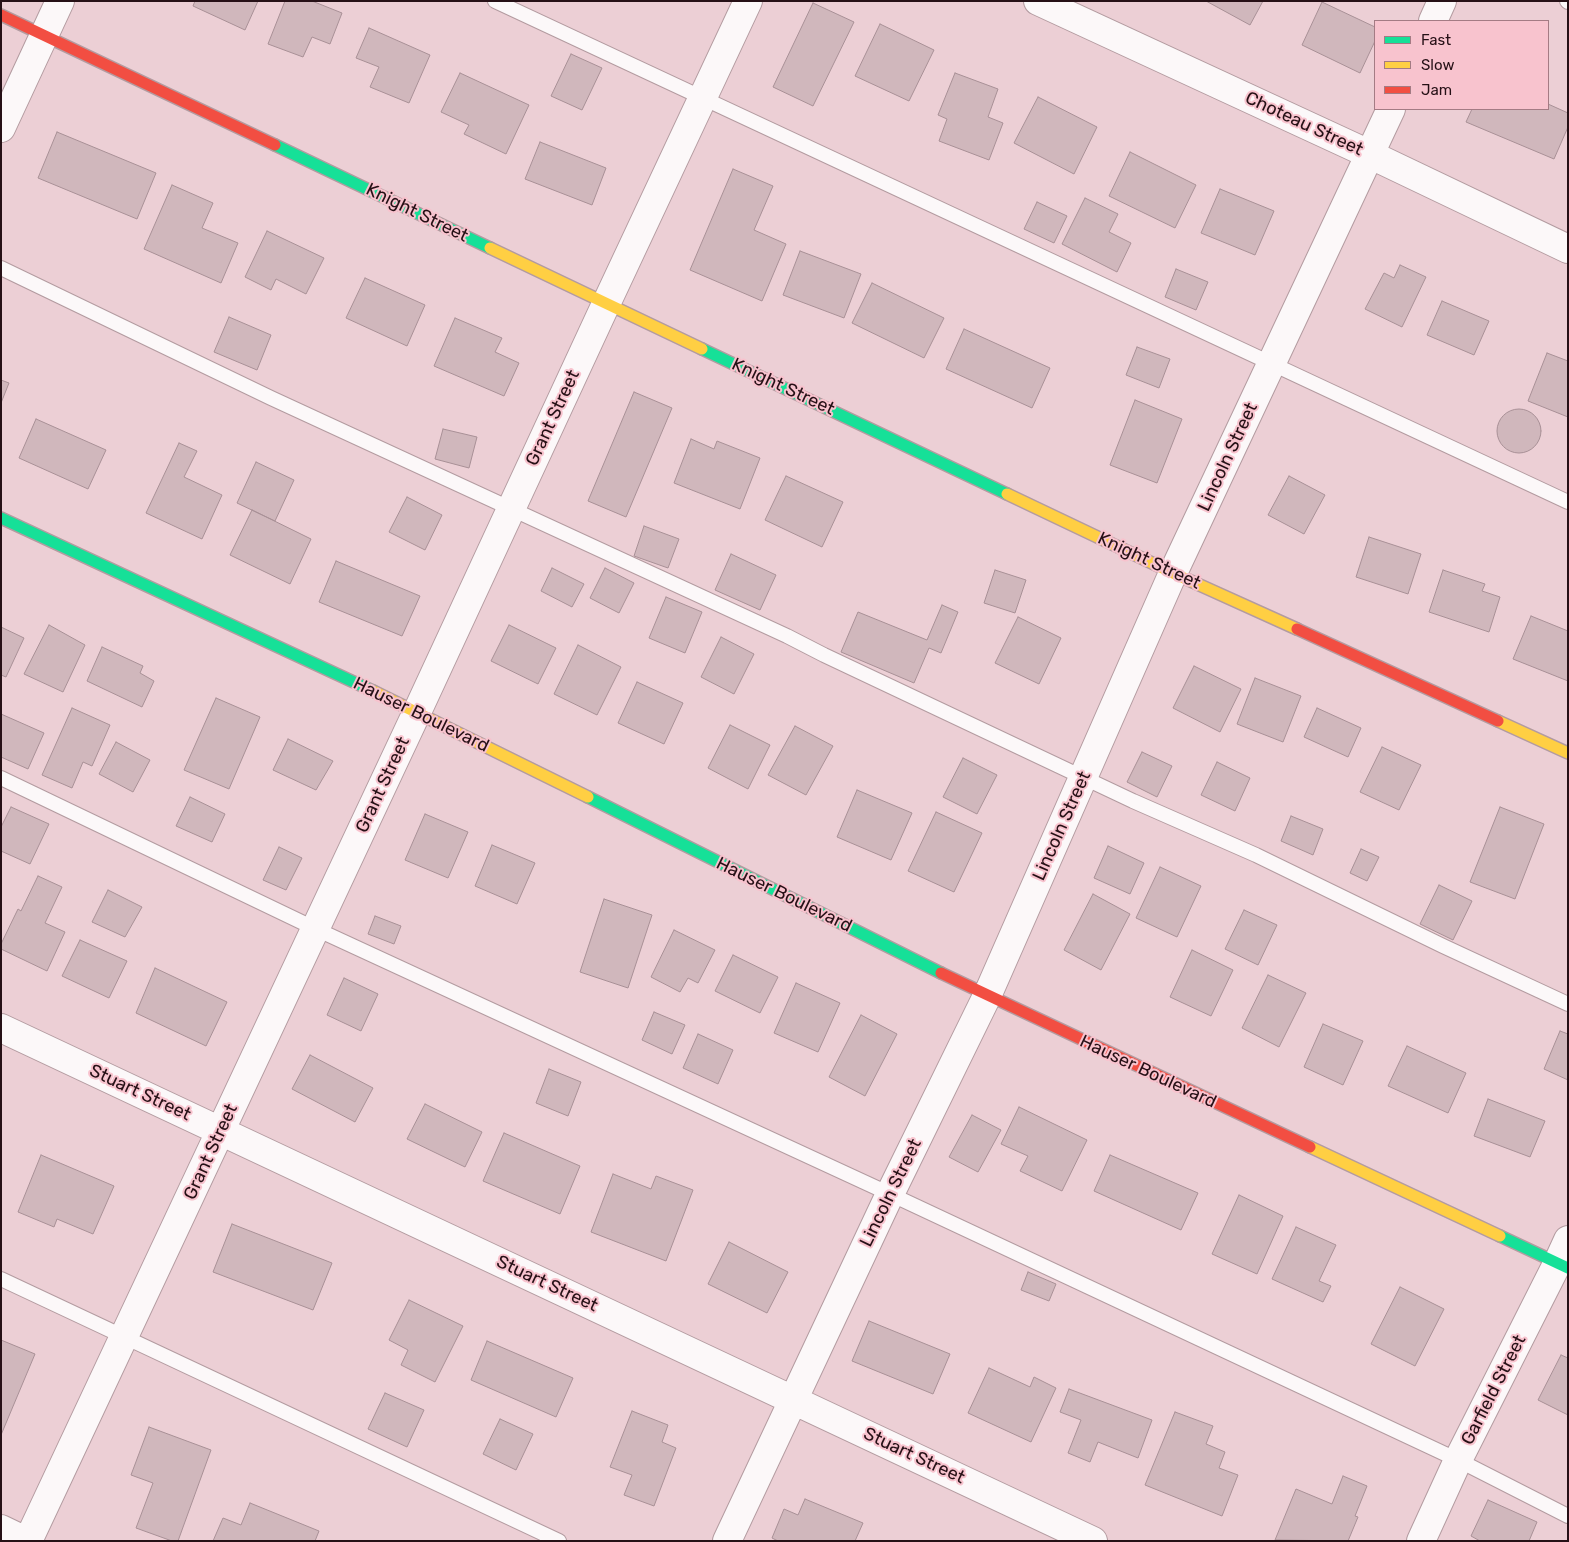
<!DOCTYPE html>
<style>
body{margin:0}
#map{position:relative;width:1569px;height:1542px;overflow:hidden;background:#eccfd5;font-family:Rubik,sans-serif}
canvas{display:block}
.frame{position:absolute;inset:0;border:2px solid #261016;pointer-events:none}
.legend{position:absolute;left:1374px;top:20px;width:175px;height:90px;box-sizing:border-box;background:#f8c3ce;border:1px solid #a47b84;margin:0;padding:6px 9px;list-style:none;font-size:15px;color:#261016}
.legend li{display:flex;align-items:center;gap:10px;height:25px}
.legend b{width:25px;border:1px solid #a47b84}
</style>
<div id="map">
<canvas width="1569" height="1542"></canvas>
<div class="frame"></div>
<ul class="legend">
<li><b style="height:6px;background:#16e098"></b>Fast</li>
<li><b style="height:6px;background:#ffcf43"></b>Slow</li>
<li><b style="height:6px;background:#f24e42"></b>Jam</li>
</ul>
</div>
<script>
const context = document.querySelector('canvas').getContext('2d');
context.lineJoin = 'round';
function fill(path, color) {
  context.fillStyle = color;
  context.fill(path, 'evenodd');
}
function toPath(rows) {
  const path = new Path2D();
  for (const r of rows) {
    if (r.length === 3) {
      path.moveTo(r[0] + r[2], r[1]);
      path.arc(r[0], r[1], r[2], 0, 2 * Math.PI);
      continue;
    }
    path.moveTo(r[0], r[1]);
    for (let i = 2; i < r.length; i += 2) path.lineTo(r[i], r[i + 1]);
  }
  return path;
}
function strokePath(path, color, width, dash) {
  context.strokeStyle = color;
  context.lineWidth = width;
  context.lineCap = dash ? 'butt' : 'round';
  context.setLineDash(dash || []);
  context.stroke(path);
}
function write(font, color, halo, rows, align = 'center') {
  context.font = font + ' Rubik,sans-serif';
  context.lineWidth = 4;
  context.setLineDash([]);
  context.textBaseline = 'middle';
  context.strokeStyle = halo;
  context.fillStyle = color;
  for (const [text, x, y, turn = 0] of rows) {
    context.save();
    context.translate(x, y);
    context.rotate((+turn || 0) * Math.PI / 180);
    context.textAlign = isNaN(turn) ? turn : align;
    if (halo) context.strokeText(text, 0, 0);
    context.fillText(text, 0, 0);
    context.restore();
  }
}
const building = toPath([
 [195,1,258,1,245,30,193,6,195,1],
 [285,1,312,1,342,13,330,44,312,37,303,57,268,44,285,1],
 [1206,1,1263,1,1250,25,1206,1],
 [1322,2,1375,27,1375,41,1360,73,1302,45,1322,2],
 [813,3,854,22,813,106,773,87,813,3],
 [880,24,934,50,909,101,855,76,880,24],
 [369,28,430,55,409,103,370,87,379,67,356,58,369,28],
 [571,54,602,68,582,110,551,96,571,54],
 [460,73,529,105,506,154,464,134,469,125,441,112,460,73],
 [955,73,998,89,988,117,1003,123,989,160,939,141,947,119,938,115,955,73],
 [1038,97,1097,127,1074,174,1014,143,1038,97],
 [1548,104,1568,113,1568,127,1554,159,1466,122,1472,109,1548,109,1548,104],
 [57,132,156,173,137,219,38,178,57,132],
 [540,142,606,168,592,205,525,179,540,142],
 [1130,152,1196,185,1175,228,1109,196,1130,152],
 [733,169,773,186,754,230,786,244,762,301,690,270,733,169],
 [172,185,213,203,202,228,238,243,221,283,144,249,172,185],
 [1220,189,1274,211,1255,255,1201,233,1220,189],
 [1085,198,1118,214,1109,232,1131,243,1117,272,1062,244,1085,198],
 [1037,202,1067,216,1054,243,1024,229,1037,202],
 [267,231,324,258,306,294,276,279,271,290,245,277,267,231],
 [800,251,861,274,844,318,783,295,800,251],
 [1400,265,1426,277,1402,327,1365,309,1384,273,1394,278,1400,265],
 [1176,269,1208,282,1196,310,1165,297,1176,269],
 [365,278,425,305,407,346,346,318,365,278],
 [872,283,944,318,924,358,852,323,872,283],
 [1442,301,1489,321,1474,355,1427,335,1442,301],
 [229,317,271,335,257,370,214,352,229,317],
 [455,318,502,338,495,352,519,363,504,396,434,366,455,318],
 [964,329,1050,368,1032,408,946,369,964,329],
 [1137,347,1170,359,1159,388,1126,375,1137,347],
 [1547,353,1568,361,1568,417,1528,401,1547,353],
 [1,380,9,383,1,403,1,380],
 [634,392,672,408,626,517,588,501,634,392],
 [1135,400,1182,419,1157,483,1110,465,1135,400],
 [1519,431,22],
 [36,419,106,450,88,489,19,458,36,419],
 [443,429,477,437,469,468,435,459,443,429],
 [691,439,714,449,717,441,760,458,740,509,674,483,691,439],
 [179,443,197,451,184,477,222,495,202,539,146,513,179,443],
 [256,462,294,480,275,521,237,503,256,462],
 [786,476,843,502,822,547,765,520,786,476],
 [1289,476,1325,495,1304,534,1268,515,1289,476],
 [407,497,442,515,425,550,389,532,407,497],
 [252,510,311,539,290,584,230,555,252,510],
 [644,526,679,539,668,568,634,556,644,526],
 [1369,537,1421,554,1408,594,1356,577,1369,537],
 [731,554,776,575,760,610,715,590,731,554],
 [336,561,420,596,402,636,319,602,336,561],
 [552,568,584,584,572,607,541,591,552,568],
 [605,568,634,583,619,613,590,598,605,568],
 [995,570,1026,580,1015,613,984,603,995,570],
 [1443,570,1485,584,1482,591,1500,597,1489,632,1429,612,1443,570],
 [666,597,702,612,685,653,649,638,666,597],
 [942,605,958,612,941,653,929,648,914,683,841,652,858,612,927,640,942,605],
 [1531,616,1568,631,1568,681,1513,659,1531,616],
 [1018,617,1061,638,1039,684,995,663,1018,617],
 [49,625,85,645,63,692,24,674,49,625],
 [509,625,556,648,538,684,491,661,509,625],
 [1,627,24,638,6,677,1,675,1,627],
 [721,637,754,654,734,694,701,677,721,637],
 [578,645,621,667,597,715,554,694,578,645],
 [102,647,143,666,140,673,154,681,142,707,87,681,102,647],
 [1194,666,1241,689,1220,732,1173,708,1194,666],
 [1255,678,1301,696,1283,742,1237,724,1255,678],
 [637,682,683,703,664,744,618,723,637,682],
 [216,698,260,717,229,789,184,770,216,698],
 [72,708,110,725,92,766,83,762,72,788,42,775,72,708],
 [1317,708,1361,728,1348,757,1304,737,1317,708],
 [1,714,44,733,28,769,1,757,1,714],
 [730,725,770,745,748,789,708,768,730,725],
 [795,726,833,746,806,795,768,775,795,726],
 [288,739,333,761,316,790,273,770,288,739],
 [116,742,150,760,133,792,99,774,116,742],
 [1382,747,1421,765,1399,810,1360,792,1382,747],
 [1142,752,1172,766,1157,797,1127,782,1142,752],
 [963,758,997,775,977,814,943,797,963,758],
 [1217,762,1250,778,1235,811,1201,795,1217,762],
 [857,790,912,813,891,860,837,837,857,790],
 [190,797,225,814,212,842,176,826,190,797],
 [11,807,49,824,30,864,1,851,1,827,11,807],
 [1500,807,1544,824,1515,899,1470,882,1500,807],
 [936,812,982,833,954,892,908,871,936,812],
 [425,814,468,832,448,878,405,860,425,814],
 [1291,816,1323,829,1313,855,1281,841,1291,816],
 [492,845,535,863,517,904,475,886,492,845],
 [1108,846,1144,863,1130,894,1094,878,1108,846],
 [279,847,302,858,286,890,263,880,279,847],
 [1361,849,1379,857,1367,881,1350,873,1361,849],
 [1160,867,1201,886,1177,937,1136,918,1160,867],
 [38,876,62,887,45,923,65,932,47,971,1,949,1,944,18,909,21,911,38,876],
 [1439,885,1472,901,1453,940,1420,924,1439,885],
 [108,890,142,907,125,937,92,922,108,890],
 [1093,894,1130,914,1101,970,1064,950,1093,894],
 [604,899,652,915,628,988,580,972,604,899],
 [1244,910,1277,925,1258,965,1225,949,1244,910],
 [375,916,401,926,394,944,368,934,375,916],
 [674,930,715,950,698,983,688,978,680,992,651,977,674,930],
 [80,940,127,961,109,998,62,976,80,940],
 [1192,950,1233,970,1211,1016,1170,997,1192,950],
 [733,955,778,977,760,1013,715,991,733,955],
 [155,968,227,1002,206,1046,136,1013,155,968],
 [1268,975,1306,993,1279,1047,1242,1028,1268,975],
 [344,978,378,994,361,1031,327,1015,344,978],
 [796,983,840,1003,818,1052,774,1033,796,983],
 [654,1012,685,1025,672,1054,642,1040,654,1012],
 [861,1015,897,1034,865,1096,829,1077,861,1015],
 [1323,1024,1363,1041,1343,1085,1304,1067,1323,1024],
 [1560,1031,1568,1034,1568,1080,1544,1069,1560,1031],
 [698,1034,733,1050,718,1084,683,1068,698,1034],
 [1407,1046,1466,1073,1448,1113,1388,1086,1407,1046],
 [310,1055,373,1088,355,1122,292,1089,310,1055],
 [549,1069,581,1082,568,1116,536,1103,549,1069],
 [1488,1099,1545,1121,1530,1157,1474,1136,1488,1099],
 [425,1104,482,1132,465,1167,407,1139,425,1104],
 [1019,1107,1087,1140,1062,1191,1020,1171,1028,1156,1001,1144,1019,1107],
 [972,1115,1001,1130,978,1172,949,1157,972,1115],
 [504,1133,580,1166,560,1214,483,1181,504,1133],
 [41,1155,114,1186,93,1234,57,1219,54,1227,18,1212,41,1155],
 [1110,1155,1198,1193,1181,1230,1094,1191,1110,1155],
 [613,1174,651,1189,656,1176,693,1190,666,1261,591,1232,613,1174],
 [1239,1195,1283,1216,1257,1274,1212,1254,1239,1195],
 [232,1224,332,1263,313,1310,213,1272,232,1224],
 [1296,1227,1336,1245,1319,1281,1331,1286,1323,1302,1272,1279,1296,1227],
 [729,1242,788,1272,767,1313,708,1284,729,1242],
 [1028,1272,1056,1284,1049,1301,1021,1290,1028,1272],
 [1400,1287,1444,1309,1415,1366,1371,1344,1400,1287],
 [409,1300,463,1326,435,1382,401,1365,408,1350,389,1340,409,1300],
 [869,1321,950,1354,933,1394,852,1361,869,1321],
 [1,1340,35,1354,1,1435,1,1340],
 [487,1341,573,1378,556,1417,471,1380,487,1341],
 [1561,1355,1568,1358,1568,1415,1538,1400,1561,1355],
 [989,1368,1030,1387,1034,1377,1056,1388,1031,1442,968,1413,989,1368],
 [1069,1389,1152,1420,1138,1458,1098,1442,1090,1462,1068,1453,1081,1420,1060,1412,1069,1389],
 [385,1393,424,1410,407,1447,368,1429,385,1393],
 [632,1411,668,1425,662,1442,676,1448,654,1506,624,1495,632,1475,610,1467,632,1411],
 [1175,1412,1213,1426,1206,1444,1225,1452,1219,1468,1238,1475,1222,1516,1145,1485,1175,1412],
 [500,1419,533,1434,516,1470,483,1454,500,1419],
 [149,1427,211,1450,178,1541,172,1541,136,1528,153,1483,131,1475,149,1427],
 [1343,1476,1367,1486,1355,1516,1358,1517,1348,1541,1275,1540,1296,1489,1332,1504,1343,1476],
 [805,1499,863,1523,855,1541,778,1541,772,1538,784,1509,798,1515,805,1499],
 [1488,1500,1537,1522,1529,1541,1480,1541,1471,1536,1488,1500],
 [250,1503,319,1531,315,1541,213,1541,223,1518,241,1525,250,1503]
]);
const lane = toPath([
 [495,1,1568,502],
 [1567,1,1568,2],
 [1,268,271,398,787,636,824,655,1133,801,1256,855,1443,946,1568,1004],
 [1,778,316,929,890,1194,1458,1460,1568,1516],
 [1,1279,559,1541]
]);
const street = toPath([
 [1038,1,1369,154,1568,249],
 [1433,21,1442,1],
 [1,128,60,1],
 [1,1028,1093,1541],
 [1,1529,26,1541],
 [28,1541,417,712,606,304,748,1],
 [727,1541,890,1194,987,996,1173,573,1391,109],
 [1421,1541,1458,1460,1557,1264,1568,1240]
]);
const fast = toPath([
 [275,145,490,248],
 [702,349,1007,494],
 [1,518,373,691],
 [588,797,941,973],
 [1500,1236,1568,1268]
]);
const slow = toPath([
 [490,248,702,349],
 [1007,494,1173,573,1297,629],
 [373,691,588,797],
 [1498,721,1568,753],
 [1310,1147,1500,1236]
]);
const jam = toPath([
 [1,15,275,145],
 [1297,629,1498,721],
 [941,973,1310,1147]
]);
const streetNames = [
 ["Choteau Street",1304,124,25],
 ["Knight Street",417,213,26],
 ["Knight Street",783,387,25],
 ["Grant Street",553,418,-65],
 ["Lincoln Street",1228,457,-65],
 ["Knight Street",1149,561,25],
 ["Hauser Boulevard",421,715,26],
 ["Grant Street",383,785,-65],
 ["Lincoln Street",1062,826,-66],
 ["Hauser Boulevard",784,895,26],
 ["Hauser Boulevard",1148,1072,25],
 ["Stuart Street",140,1093,25],
 ["Grant Street",211,1152,-65],
 ["Lincoln Street",891,1193,-64],
 ["Stuart Street",547,1284,25],
 ["Garfield Street",1494,1390,-63],
 ["Stuart Street",914,1456,25]
];
fill(building, '#d0b7bc');
strokePath(building, '#a89096', 1);
strokePath(lane, '#b39ba0', 16);
strokePath(street, '#b39ba0', 30);
strokePath(fast, '#b39ba0', 14);
strokePath(slow, '#b39ba0', 14);
strokePath(jam, '#b39ba0', 14);
strokePath(lane, '#fcf8f9', 14);
strokePath(street, '#fcf8f9', 28);
strokePath(fast, '#16e098', 11);
strokePath(slow, '#ffcf43', 11);
strokePath(jam, '#f24e42', 11);
write('18px', '#261016', '#f8c3ce', streetNames);
</script>
